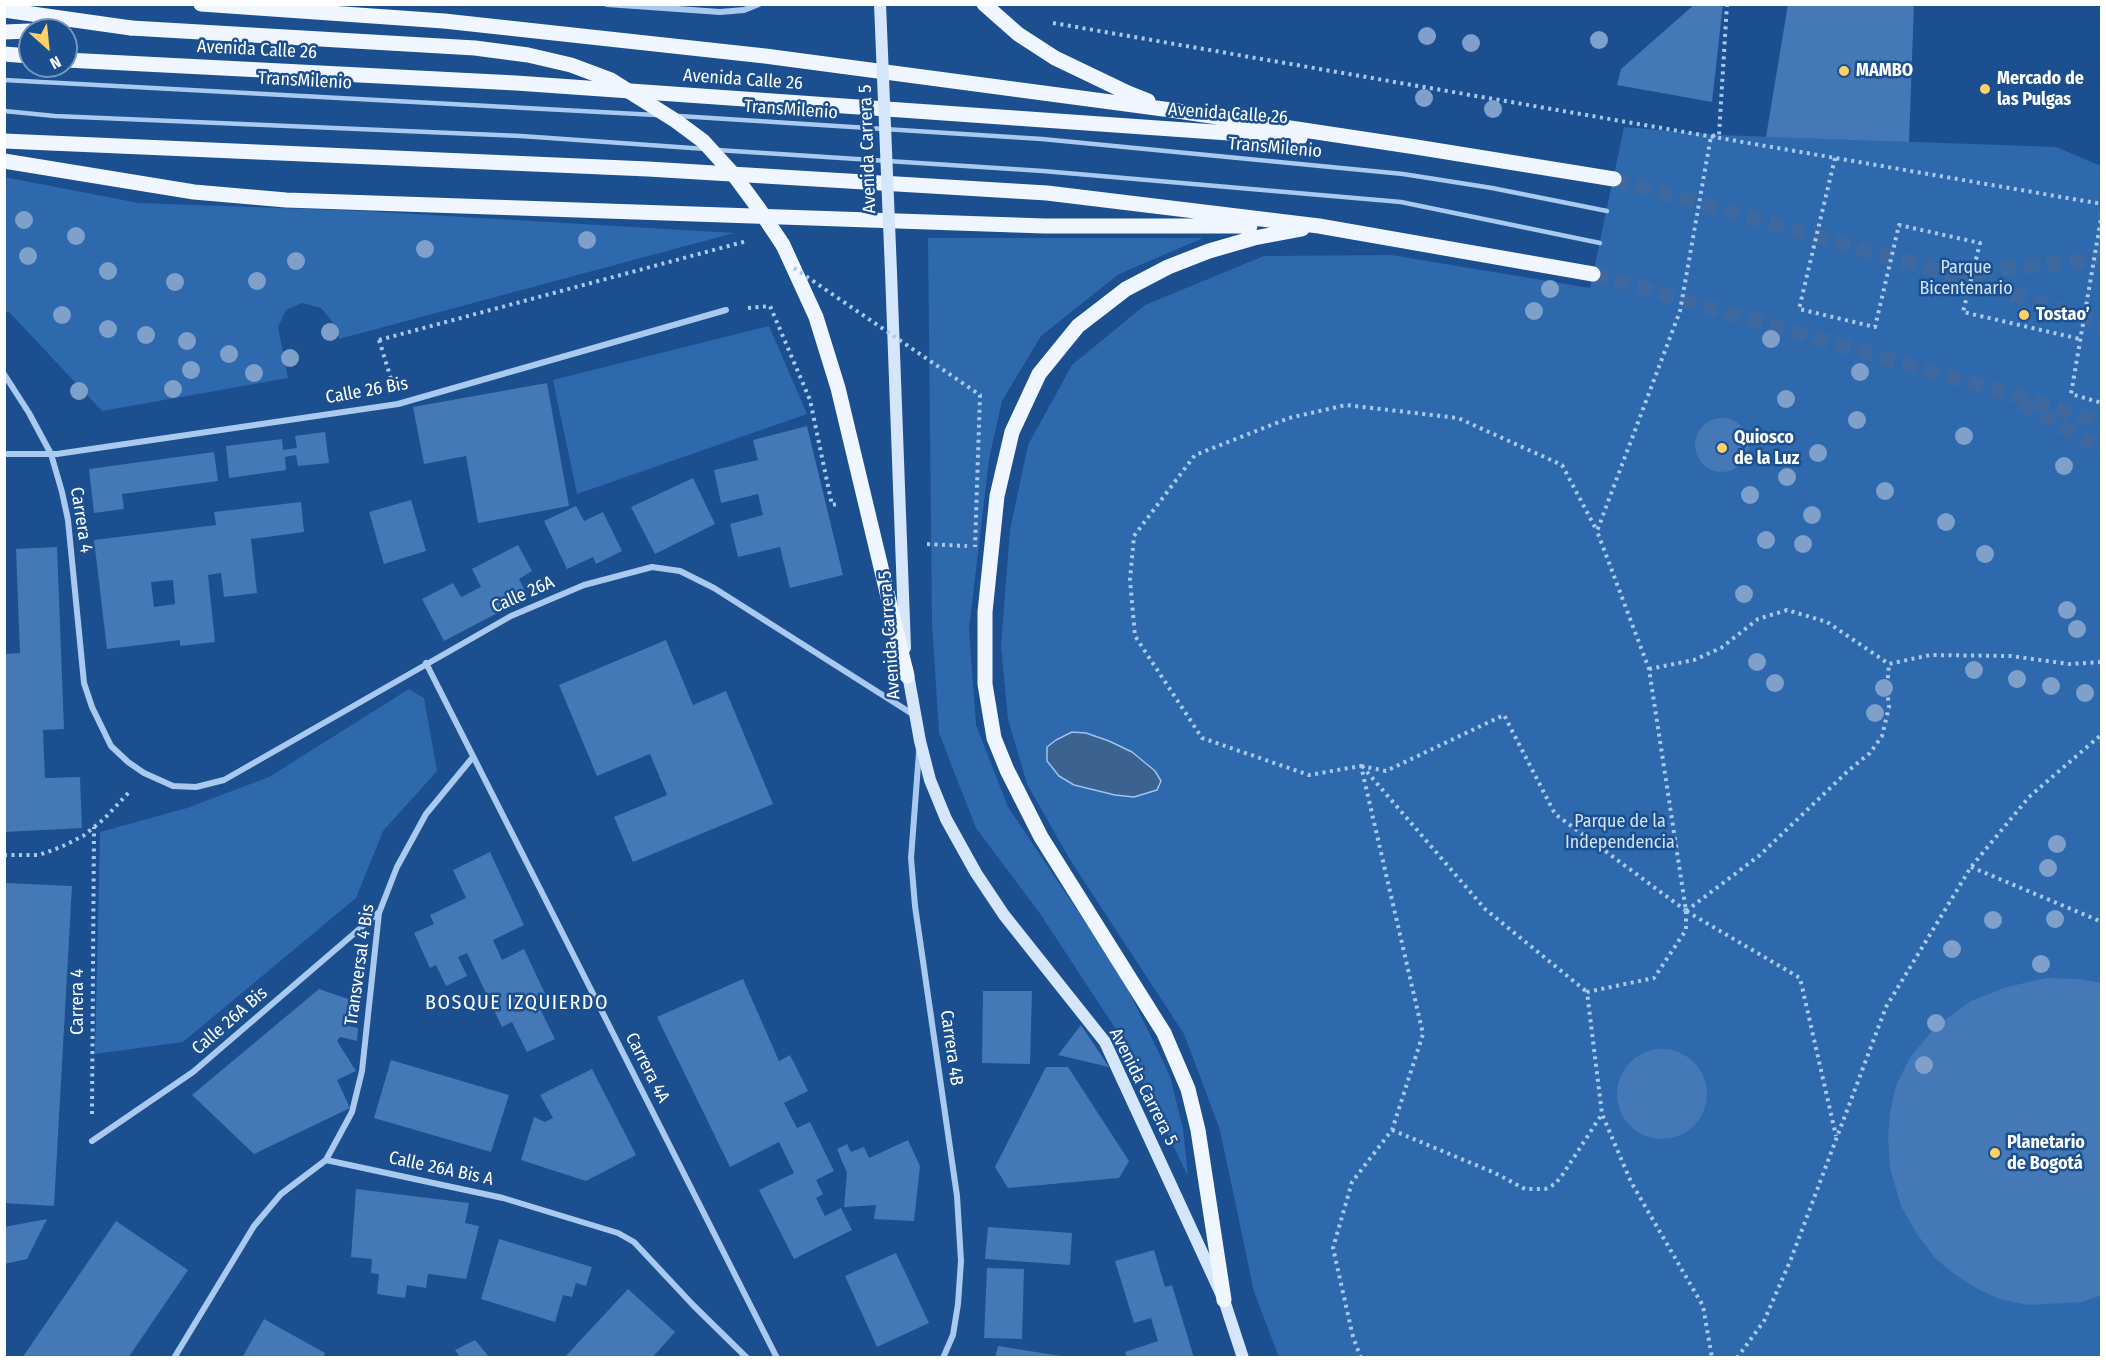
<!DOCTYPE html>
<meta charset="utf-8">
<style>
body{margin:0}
#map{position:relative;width:2106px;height:1362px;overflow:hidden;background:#1b4f8f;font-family:"Fira Sans Condensed",sans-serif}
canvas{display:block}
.frame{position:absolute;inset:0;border:6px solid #fff;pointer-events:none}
.north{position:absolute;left:18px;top:18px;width:60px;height:60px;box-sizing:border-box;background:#1b4f8f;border:2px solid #7695bc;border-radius:50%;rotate:153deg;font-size:16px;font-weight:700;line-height:24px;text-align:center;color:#fff}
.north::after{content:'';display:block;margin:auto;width:21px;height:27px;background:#ffd166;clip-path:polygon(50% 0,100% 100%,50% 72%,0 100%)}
</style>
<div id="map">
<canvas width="2106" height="1362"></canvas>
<div class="frame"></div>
<div class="north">N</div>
</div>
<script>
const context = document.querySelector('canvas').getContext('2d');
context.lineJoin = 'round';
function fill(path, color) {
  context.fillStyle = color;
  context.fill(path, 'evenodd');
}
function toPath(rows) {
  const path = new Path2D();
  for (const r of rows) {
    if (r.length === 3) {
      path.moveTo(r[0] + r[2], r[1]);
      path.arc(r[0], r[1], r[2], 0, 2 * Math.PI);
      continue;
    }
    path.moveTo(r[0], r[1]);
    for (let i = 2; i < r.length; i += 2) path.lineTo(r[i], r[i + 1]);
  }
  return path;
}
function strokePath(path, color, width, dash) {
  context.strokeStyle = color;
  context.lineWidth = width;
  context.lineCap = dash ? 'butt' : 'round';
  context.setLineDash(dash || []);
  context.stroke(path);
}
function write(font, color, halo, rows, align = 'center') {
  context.font = font + ' "Fira Sans Condensed",sans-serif';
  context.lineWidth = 5;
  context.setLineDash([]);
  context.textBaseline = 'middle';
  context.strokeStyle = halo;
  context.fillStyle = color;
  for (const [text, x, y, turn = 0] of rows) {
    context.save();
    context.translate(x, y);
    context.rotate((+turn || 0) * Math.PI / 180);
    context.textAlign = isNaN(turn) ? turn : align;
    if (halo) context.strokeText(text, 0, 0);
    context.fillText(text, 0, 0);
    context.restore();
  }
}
const green = toPath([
 [1624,127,1719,135,2056,147,2101,166,2101,1357,1279,1357,1254,1292,1220,1130,1184,1034,1069,858,1027,784,1008,719,1001,646,1010,530,1028,445,1072,365,1145,305,1264,256,1391,255,1590,288],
 [4,177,139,203,363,211,734,233,339,339,332,321,321,308,302,303,286,310,278,327,288,378,102,411,9,312,5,312],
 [928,238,1203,238,1119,274,1041,336,1002,401,989,459,969,629,976,725,1008,807,1122,977,1170,1076,1183,1129,1188,1176,1117,1031,1041,915,976,828,939,733,932,622],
 [769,326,807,414,577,494,553,380],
 [409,689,424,698,437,771,383,831,356,898,183,1042,95,1054,100,832,187,808,269,777]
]);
const water = toPath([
 [1072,732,1086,733,1109,741,1132,752,1155,771,1161,781,1157,790,1134,797,1115,795,1074,785,1059,776,1047,761,1047,747,1056,740,1072,732]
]);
const building = toPath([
 [1695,4,1723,4,1712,102,1617,85,1621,69],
 [1788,4,1914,4,1909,142,1766,137],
 [547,383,569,506,478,523,466,456,424,464,413,407],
 [1722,445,27],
 [807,426,843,575,790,588,780,547,738,557,730,524,763,515,758,494,721,503,714,470,758,460,753,440],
 [325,432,329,463,298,466,296,455,285,457,286,470,229,478,226,446,282,439,283,450,297,448,295,436],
 [214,452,218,481,122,494,124,509,94,513,89,469],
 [693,478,715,524,655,554,631,507],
 [411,500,426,551,384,564,369,512],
 [301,502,304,532,251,539,257,593,224,597,221,573,208,575,215,642,180,646,180,640,107,649,94,540,216,525,214,512],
 [173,580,175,604,154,607,151,582],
 [576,506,584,521,603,512,622,551,596,564,593,557,567,569,544,521],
 [518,545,532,571,519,579,528,597,444,641,422,599,453,583,461,597,481,587,472,569],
 [57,547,64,729,43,730,45,778,80,777,82,828,4,832,4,654,20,653,16,549],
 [666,640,693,705,726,691,773,804,633,862,614,817,667,795,650,754,597,776,559,685],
 [490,852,524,925,493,940,502,960,524,949,550,1004,540,1009,555,1039,527,1052,512,1022,502,1027,467,953,458,957,467,976,446,986,436,965,430,968,414,933,434,924,430,915,466,898,453,870],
 [4,883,72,886,54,1206,4,1203],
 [2046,978,2079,979,2102,983,2102,1295,2082,1302,2028,1305,1999,1299,1976,1288,1954,1274,1935,1258,1917,1234,1901,1206,1890,1168,1888,1139,1890,1113,1896,1085,1911,1056,1936,1026,1971,1001,2007,987],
 [743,979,779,1061,790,1055,808,1091,784,1103,797,1128,810,1122,834,1171,816,1180,823,1194,816,1198,825,1216,841,1208,852,1230,794,1259,759,1190,794,1173,779,1142,730,1167,657,1017],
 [319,989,351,1000,344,1025,358,1028,357,1041,340,1037,337,1041,356,1071,337,1080,350,1108,254,1154,192,1095],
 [983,991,1032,991,1030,1064,982,1063],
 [1081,1025,1109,1067,1058,1055],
 [1662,1094,45],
 [391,1060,509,1095,491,1152,374,1118],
 [1046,1067,1068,1067,1129,1161,1119,1178,1008,1188,995,1167],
 [592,1069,636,1155,586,1181,521,1160,534,1117,545,1122,553,1118,540,1095],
 [908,1140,920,1166,914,1221,874,1219,876,1205,844,1207,847,1173,837,1149,847,1144,851,1152,864,1147,869,1158],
 [356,1189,469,1203,465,1223,479,1226,466,1279,428,1274,426,1288,407,1285,405,1298,377,1294,379,1274,371,1273,372,1259,351,1257],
 [47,1219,27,1259,4,1264,4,1227],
 [116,1221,188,1270,128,1358,22,1358],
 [988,1227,1072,1233,1070,1265,985,1259],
 [499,1239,592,1267,586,1286,576,1283,572,1297,563,1295,555,1322,481,1299],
 [1154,1250,1165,1287,1172,1285,1194,1358,1127,1358,1125,1352,1158,1341,1151,1318,1134,1323,1115,1261],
 [896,1253,929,1323,877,1347,845,1276],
 [987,1268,1024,1269,1022,1339,984,1338],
 [628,1289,675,1332,652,1358,564,1358],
 [264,1319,325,1353,323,1358,242,1358],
 [475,1340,490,1358,461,1358,455,1350],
 [998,1346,1061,1356,1061,1358,995,1358]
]);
const primaryTunnel = toPath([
 [1614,179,1946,273,2102,323],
 [1955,273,2102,259],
 [1593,274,1997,390,2102,422],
 [2021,403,2102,449]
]);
const path = toPath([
 [1727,4,1719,135,1711,136,1680,311,1597,531,1649,669,1686,911,1800,978,1836,1136],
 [1053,23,2102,204],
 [1835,158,1799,309,1875,327,1899,225,1980,243,1963,312,2080,339],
 [2102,213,2071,394,2102,403],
 [748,308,770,306,810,400,832,505,838,504],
 [379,340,392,382],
 [927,544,967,546],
 [1649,669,1694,660,1721,648,1758,619,1787,610,1827,622,1889,664,1930,655,2011,656,2069,664,2102,662],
 [1361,766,1386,771,1504,715,1555,814,1685,910],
 [1362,766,1485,909,1587,992],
 [4,855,39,855,61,847,83,836,104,819,131,790],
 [1971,867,2102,922],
 [1686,911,1686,930,1654,978,1587,992,1602,1114,1631,1182,1703,1306,1712,1358],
 [1686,911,1760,855,1849,770,1870,753,1882,736,1889,707,1887,689,1889,664],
 [92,1114,94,827],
 [1392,1130,1495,1173,1525,1189,1545,1189,1555,1184,1563,1174,1602,1114],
 [1361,1358,1353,1337,1333,1248,1352,1182,1392,1130,1423,1034,1361,766,1309,775,1202,738,1135,636,1130,580,1134,536,1195,455,1289,418,1346,405,1458,418,1562,465,1597,531],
 [1737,1358,1764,1321,1791,1259,1886,1007,1971,867,2029,797,2102,734]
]);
const service = toPath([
 [4,80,656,115],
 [4,111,55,116,521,136,706,149],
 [679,116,1042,139,1403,174,1492,188,1607,211],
 [717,150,1043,171,1401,202,1600,243]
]);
const minor = toPath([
 [607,4,720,12,744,10,759,4],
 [4,374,29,413,51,454,62,492,68,520,84,683,92,707,111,746,128,762,144,773,173,786,196,787,224,780,511,616,584,585,652,567,680,571,714,588,914,715],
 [4,454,57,454,398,404,726,310],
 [426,663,777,1358],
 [919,752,911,858,915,906,957,1196,961,1261,958,1304,953,1335,943,1358],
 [92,1141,193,1072,378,913],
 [326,1160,352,1112,362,1071,379,913,397,867,426,814,473,757],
 [174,1358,254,1226,281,1194,326,1160,503,1198,618,1233,634,1242,693,1305,747,1358]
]);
const secondary = toPath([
 [891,272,905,648],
 [907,669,920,741,930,780,946,819,976,873,1004,915,1105,1042,1224,1300,1243,1358]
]);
const primary = toPath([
 [201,4,444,21,765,56,1171,110,1416,147,1614,179],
 [984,4,1018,34,1055,58,1128,93,1148,101],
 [4,10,131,28],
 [4,32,30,31],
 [4,54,30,56],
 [66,60,516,83,1300,138],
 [4,141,648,169,1047,193,1319,226,1593,274],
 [4,161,194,192,286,200,1044,226,1250,226],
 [783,245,816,317,838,388,907,676],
 [1224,1300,1198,1130,1188,1089,1164,1033,1041,837,1007,770,994,738,985,684,985,612,997,496,1012,432,1039,374,1078,326,1126,289,1168,267,1209,251,1254,238,1302,229]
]);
const pathBridge = toPath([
 [794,268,980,395,975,547],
 [379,340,747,241]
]);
const secondaryBridge = toPath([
 [880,4,891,272]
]);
const primaryBridge = toPath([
 [131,28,475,48,528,55,571,65,611,80,676,121,703,141,734,175,759,209,783,245]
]);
const trees = [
 [1427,36],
 [1599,40],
 [1471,43],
 [1424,98],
 [1493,109],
 [24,220],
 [76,236],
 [587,240],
 [425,249],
 [28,256],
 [296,261],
 [108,271],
 [257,281],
 [175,282],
 [1550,289],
 [1534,311],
 [62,315],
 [108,329],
 [330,332],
 [146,335],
 [1771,339],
 [187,341],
 [229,354],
 [290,358],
 [191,370],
 [1860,372],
 [254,373],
 [173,389],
 [79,391],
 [1786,399],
 [1857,420],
 [1964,436],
 [1818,453],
 [2064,466],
 [1787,477],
 [1885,491],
 [1750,495],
 [1812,515],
 [1946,522],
 [1766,540],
 [1803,544],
 [1985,554],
 [1744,594],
 [2067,610],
 [2077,629],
 [1757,662],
 [1974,670],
 [2017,679],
 [1775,683],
 [2051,686],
 [1884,688],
 [2085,693],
 [1875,713],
 [2057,844],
 [2048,868],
 [2055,919],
 [1993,920],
 [1952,949],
 [2041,964],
 [1936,1023],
 [1924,1065]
];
const markers = [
 [1844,71,6,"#ffd166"],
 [1985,89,6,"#ffd166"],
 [2024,315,6,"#ffd166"],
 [1722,448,6,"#ffd166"],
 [1995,1153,6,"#ffd166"]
];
const streetNames = [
 ["Avenida Calle 26",257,50,3],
 ["Avenida Calle 26",743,80,4],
 ["TransMilenio",305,81,3],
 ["TransMilenio",791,110,4],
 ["Avenida Calle 26",1228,114,4],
 ["TransMilenio",1275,148,5],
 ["Avenida Carrera 5",868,149,-92],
 ["Calle 26 Bis",367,391,-10],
 ["Carrera 4",81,520,81],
 ["Calle 26A",523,595,-24],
 ["Avenida Carrera 5",890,635,-94],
 ["Transversal 4 Bis",360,965,-82],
 ["Carrera 4",78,1002,-90],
 ["Calle 26A Bis",230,1021,-41],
 ["Carrera 4B",951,1048,82],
 ["Carrera 4A",647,1068,63],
 ["Avenida Carrera 5",1143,1087,63],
 ["Calle 26A Bis A",441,1169,12]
];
const poiNames = [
 ["MAMBO",1856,71],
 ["Mercado de",1997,79],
 ["las Pulgas",1997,100],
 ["Tostao’",2036,315],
 ["Quiosco",1734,438],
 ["de la Luz",1734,459],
 ["Planetario",2007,1143],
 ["de Bogotá",2007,1164]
];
const parkNames = [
 ["Parque",1966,268],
 ["Bicentenario",1966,289],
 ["Parque de la",1620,822],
 ["Independencia",1620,843]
];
const neighbourhoodNames = [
 ["BOSQUE IZQUIERDO",517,1003]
];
fill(green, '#2e69ad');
fill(water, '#3c6290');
strokePath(water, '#9cc4f0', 1.5);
fill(building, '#4478b7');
strokePath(primaryTunnel, '#3d69a0', 15, [15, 8]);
strokePath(path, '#a9c9ee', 4, [3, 4.5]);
strokePath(service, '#a9c9ee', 4.5);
strokePath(minor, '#a9c9ee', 6);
strokePath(secondary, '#d6e6fa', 12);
strokePath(primary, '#f0f6ff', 15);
strokePath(pathBridge, '#a9c9ee', 4, [3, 4.5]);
strokePath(secondaryBridge, '#d6e6fa', 12);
strokePath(primaryBridge, '#f0f6ff', 15);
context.fillStyle = '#7ea0ca';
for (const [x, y] of trees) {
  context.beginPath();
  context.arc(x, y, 9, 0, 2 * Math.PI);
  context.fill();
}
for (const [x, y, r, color] of markers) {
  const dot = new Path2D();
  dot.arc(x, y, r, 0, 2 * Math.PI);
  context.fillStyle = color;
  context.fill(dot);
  strokePath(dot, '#1b4f8f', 2);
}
write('18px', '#fff', '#1b4f8f', streetNames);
write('bold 18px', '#fff', '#1b4f8f', poiNames, 'left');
write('18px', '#cfe3fa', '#1b4f8f', parkNames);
context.letterSpacing = '1.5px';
write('20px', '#fff', '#1b4f8f', neighbourhoodNames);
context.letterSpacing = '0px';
</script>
